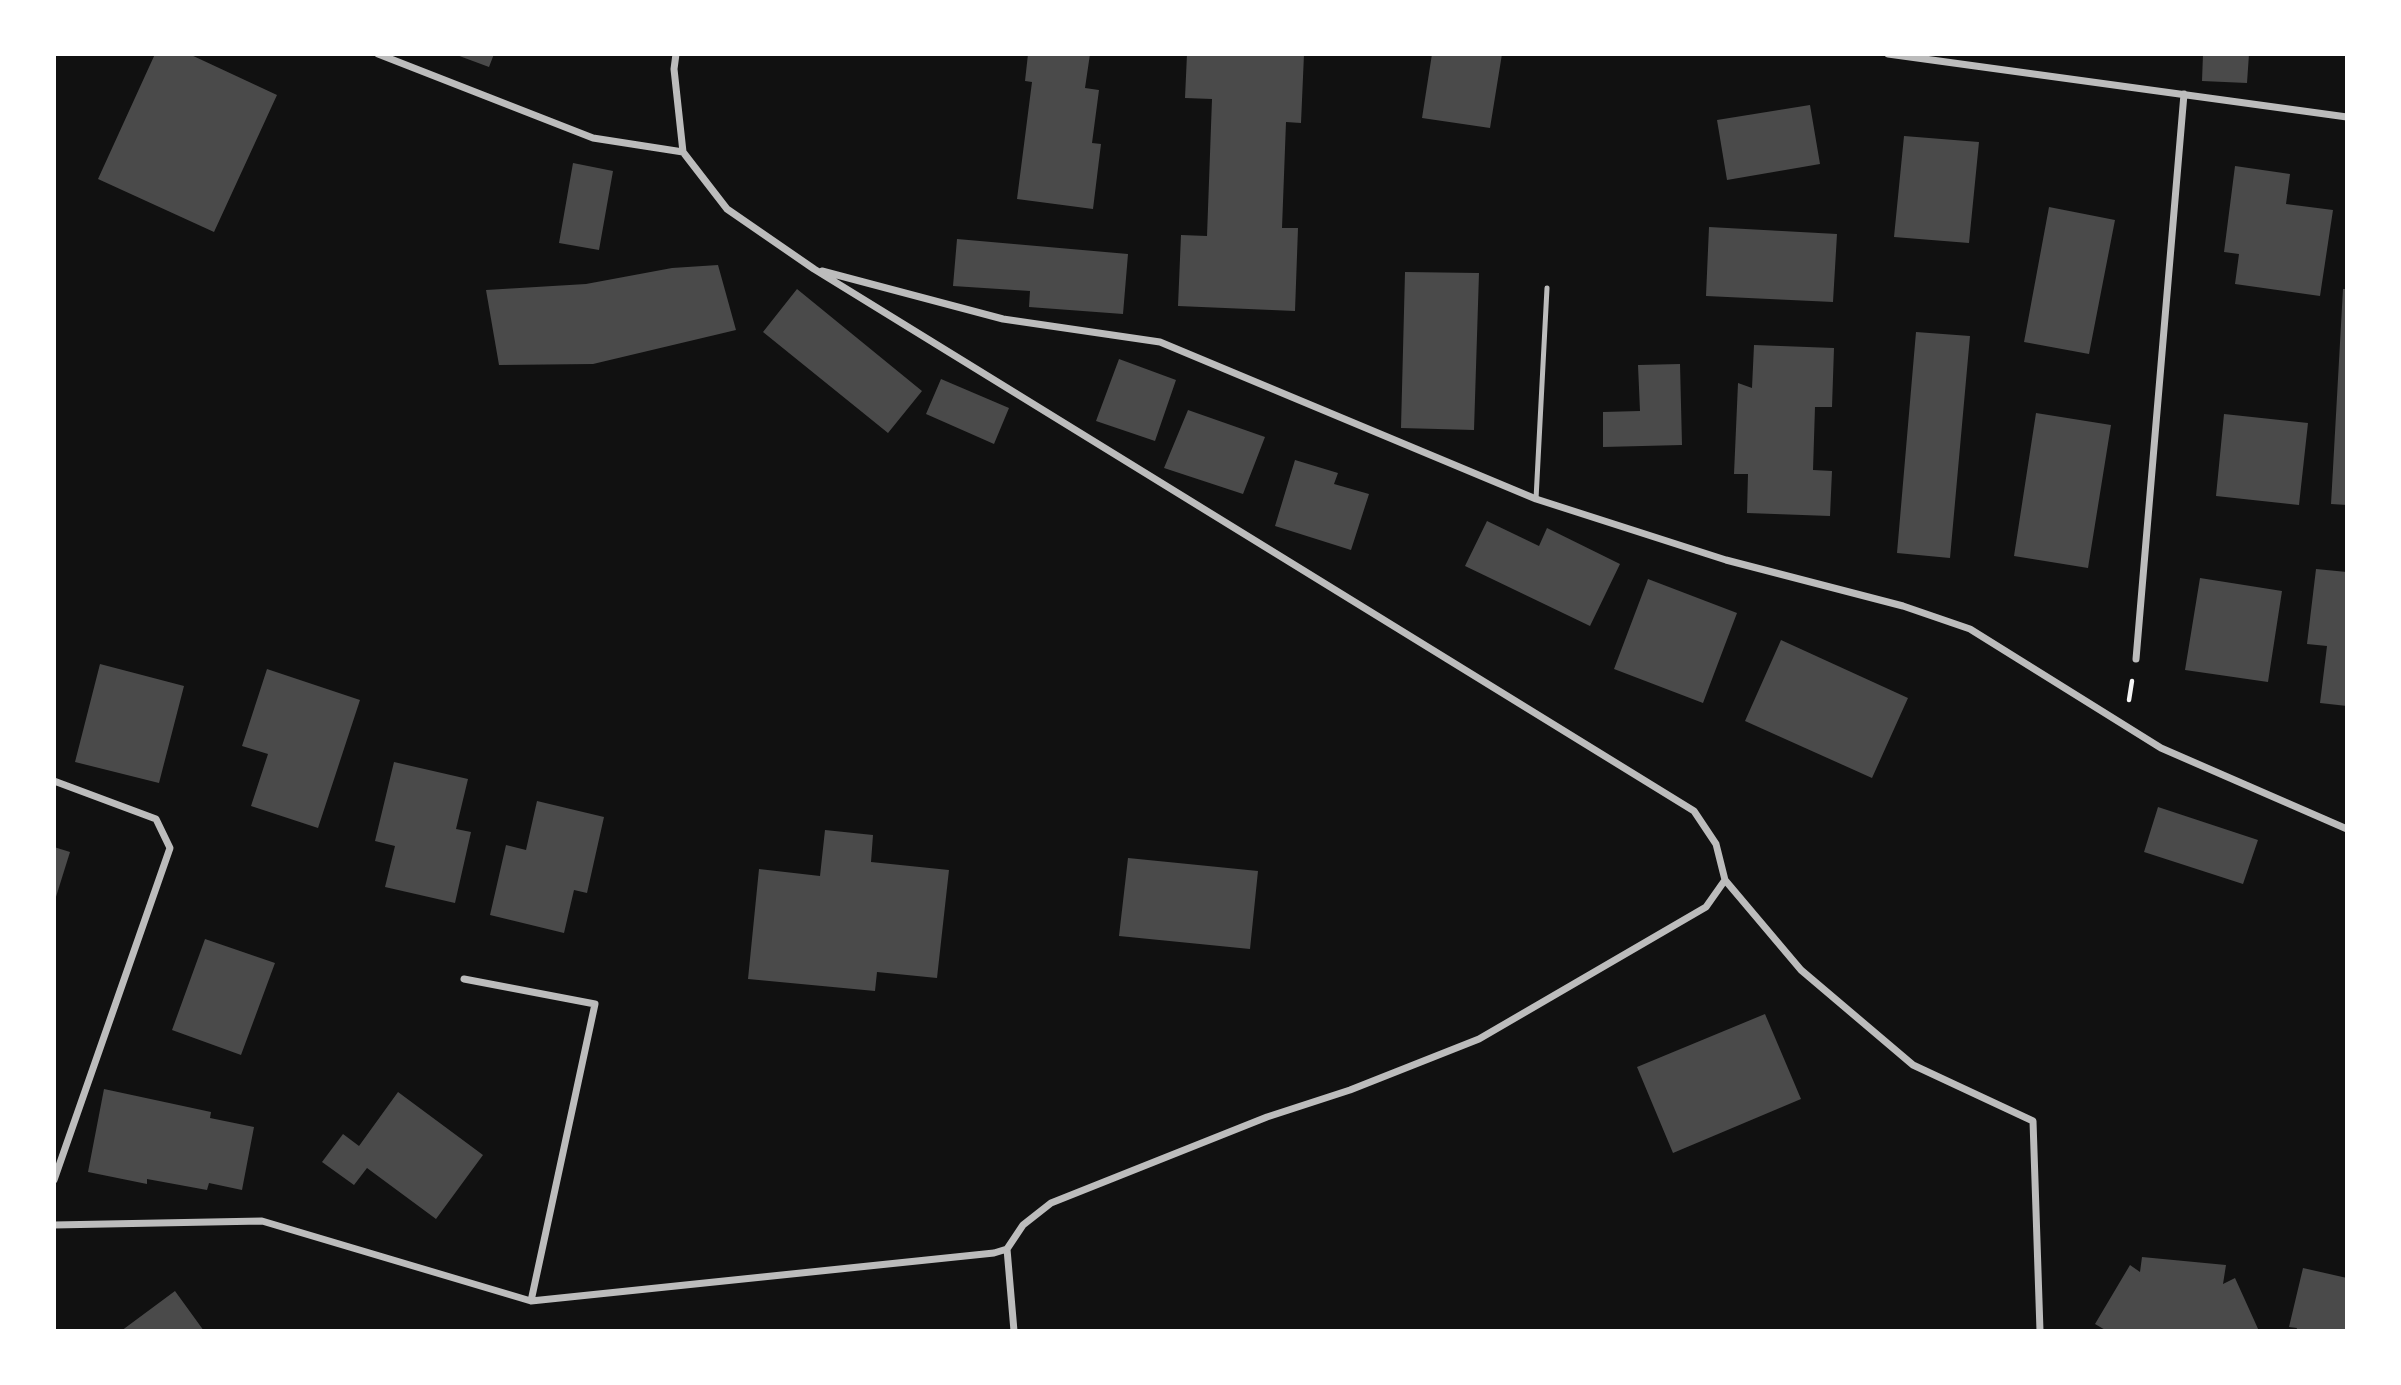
<!DOCTYPE html>
<style>
body{margin:0}
#map{position:relative;width:2401px;height:1385px;overflow:hidden;background:#111;font-family:"Work Sans",sans-serif}
canvas{display:block}
.frame{position:absolute;inset:0;border:56px solid #fff;pointer-events:none}
</style>
<div id="map">
<canvas width="2401" height="1385"></canvas>
<div class="frame"></div>
</div>
<script>
const context = document.querySelector('canvas').getContext('2d');
context.lineJoin = 'round';
function fill(path, color) {
  context.fillStyle = color;
  context.fill(path, 'evenodd');
}
function toPath(rows) {
  const path = new Path2D();
  for (const r of rows) {
    path.moveTo(r[0], r[1]);
    for (let i = 2; i < r.length; i += 2) path.lineTo(r[i], r[i + 1]);
  }
  return path;
}
function strokePath(path, color, width, dash) {
  context.strokeStyle = color;
  context.lineWidth = width;
  context.lineCap = dash ? 'butt' : 'round';
  context.setLineDash(dash || []);
  context.stroke(path);
}
const building = toPath([
 [155,54,189,54,277,95,214,232,98,179],
 [454,54,494,54,489,67],
 [1028,54,1090,54,1085,88,1099,90,1092,143,1101,144,1093,209,1017,199,1032,82,1025,81],
 [1187,54,1304,54,1301,123,1286,122,1282,228,1298,228,1295,311,1178,306,1181,235,1207,236,1212,99,1185,98],
 [1432,54,1502,54,1490,128,1422,118],
 [2203,54,2249,54,2247,83,2202,81],
 [1810,105,1820,164,1727,180,1717,120],
 [1904,136,1979,142,1969,243,1894,237],
 [573,163,613,171,599,250,559,243],
 [2235,166,2290,174,2286,204,2333,210,2320,296,2235,284,2239,254,2224,252],
 [2049,207,2115,220,2089,354,2024,342],
 [1709,227,1837,234,1833,302,1706,296],
 [957,239,1128,254,1123,314,1029,307,1030,291,953,286],
 [718,265,736,330,593,364,499,365,486,290,586,284,672,268],
 [1405,272,1479,273,1474,430,1401,428],
 [797,289,922,391,888,433,763,332],
 [2343,289,2347,289,2347,505,2331,504],
 [1916,332,1970,336,1950,558,1897,553],
 [1754,345,1834,348,1832,407,1815,407,1813,470,1832,471,1830,516,1747,513,1748,474,1734,474,1738,383,1752,388],
 [1119,359,1176,380,1155,441,1096,421],
 [1680,364,1682,445,1603,447,1603,412,1640,411,1638,365],
 [941,379,1009,408,994,444,926,414],
 [1188,410,1265,437,1243,494,1164,468],
 [2036,413,2111,425,2088,568,2014,556],
 [2224,414,2308,423,2299,505,2216,496],
 [1295,460,1338,473,1334,484,1369,494,1351,550,1275,526],
 [1487,521,1539,546,1547,528,1620,564,1590,626,1465,566],
 [2316,569,2347,572,2347,706,2320,703,2327,646,2307,644],
 [2200,578,2282,591,2268,682,2185,670],
 [1648,579,1737,613,1703,703,1614,669],
 [1781,640,1908,698,1872,778,1745,721],
 [100,664,184,686,159,783,75,762],
 [267,669,360,700,318,828,251,806,268,754,242,746],
 [394,762,468,779,456,829,471,832,455,903,385,887,395,846,375,841],
 [537,801,604,817,587,893,574,890,564,933,490,915,506,845,526,850],
 [2158,807,2258,840,2243,884,2144,852],
 [825,830,873,835,871,862,949,870,937,978,877,972,875,991,748,979,759,869,820,876],
 [54,847,70,852,55,900,54,900],
 [1128,858,1258,871,1250,949,1119,936],
 [205,939,275,963,241,1055,172,1030],
 [1765,1014,1801,1099,1673,1153,1637,1067],
 [104,1089,211,1112,210,1118,254,1127,242,1190,209,1183,207,1190,147,1179,147,1184,88,1172],
 [398,1092,483,1155,436,1219,367,1168,354,1185,322,1162,343,1134,359,1146],
 [2142,1257,2226,1265,2223,1284,2235,1278,2259,1331,2107,1331,2095,1324,2130,1265,2140,1272],
 [2303,1268,2347,1278,2347,1331,2296,1331,2297,1328,2289,1327],
 [175,1291,204,1331,121,1331]
]);
const path = toPath([
 [2129,700,2132,681]
]);
const service = toPath([
 [1536,499,1547,288]
]);
const minor = toPath([
 [378,54,593,138,683,152],
 [676,54,674,69,683,152,727,209,814,269,1694,811,1716,844,1725,880,1706,907,1479,1039,1350,1090,1267,1117,1051,1203,1023,1225,1007,1249,1014,1331],
 [1888,54,2347,117],
 [822,271,1003,319,1160,342,1536,499,1726,560,1903,606,1970,629,2161,748,2347,829],
 [2136,659,2184,94],
 [54,781,156,819,170,848,54,1180],
 [1725,880,1801,970,1913,1065,2033,1121,2040,1331],
 [464,979,595,1004,531,1301],
 [54,1225,262,1221,531,1301,994,1253,1007,1249]
]);
fill(building, '#4a4a4a');
strokePath(path, '#f5f5f5', 4.5);
strokePath(service, '#bcbcbc', 5);
strokePath(minor, '#bcbcbc', 7);
</script>
